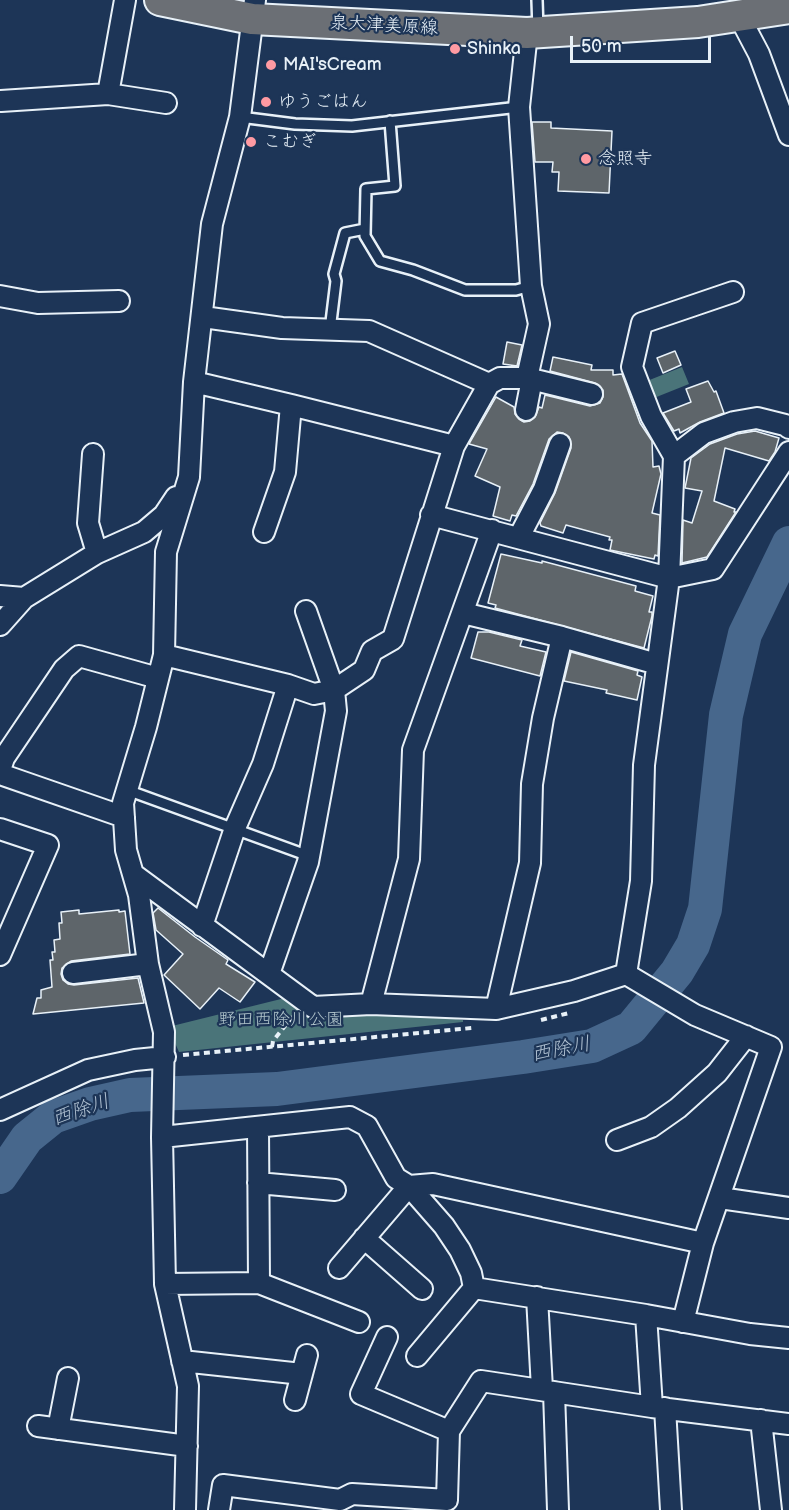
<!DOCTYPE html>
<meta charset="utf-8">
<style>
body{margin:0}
#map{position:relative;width:789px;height:1510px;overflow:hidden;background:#1d3557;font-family:"Balsamiq Sans",sans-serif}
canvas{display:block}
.scale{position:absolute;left:570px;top:36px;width:141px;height:27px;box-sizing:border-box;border:3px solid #e8f1f8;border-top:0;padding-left:8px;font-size:18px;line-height:21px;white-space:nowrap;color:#e8f1f8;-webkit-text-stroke:4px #1d3557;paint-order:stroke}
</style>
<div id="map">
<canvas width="789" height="1510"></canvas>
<div class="scale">50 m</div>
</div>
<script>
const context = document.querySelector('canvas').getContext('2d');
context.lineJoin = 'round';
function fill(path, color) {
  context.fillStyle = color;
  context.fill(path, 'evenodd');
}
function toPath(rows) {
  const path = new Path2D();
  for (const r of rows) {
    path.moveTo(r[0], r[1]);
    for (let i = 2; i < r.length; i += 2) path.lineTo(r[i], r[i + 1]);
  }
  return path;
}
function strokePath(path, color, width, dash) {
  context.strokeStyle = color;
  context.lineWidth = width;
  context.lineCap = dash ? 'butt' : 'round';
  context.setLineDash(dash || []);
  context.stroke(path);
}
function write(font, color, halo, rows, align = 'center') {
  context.font = font + ' "Balsamiq Sans","Klee One",sans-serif';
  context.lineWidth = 4.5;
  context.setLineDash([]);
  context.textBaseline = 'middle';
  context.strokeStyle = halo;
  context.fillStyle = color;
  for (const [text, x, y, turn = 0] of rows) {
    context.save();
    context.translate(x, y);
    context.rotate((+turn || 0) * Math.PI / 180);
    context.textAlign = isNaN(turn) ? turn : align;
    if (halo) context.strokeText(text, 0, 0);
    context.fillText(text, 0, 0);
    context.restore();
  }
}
const green = toPath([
 [682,367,689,384,654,398,647,381],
 [285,998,348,1012,435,1016,463,1020,463,1022,179,1052,168,1027]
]);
const river = toPath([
 [0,1177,27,1138,53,1117,90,1104,130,1095,277,1089,523,1057,592,1046,631,1028,677,972,693,945,705,909,726,715,745,634,789,543]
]);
const building = toPath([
 [532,122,551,122,551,128,612,131,609,193,558,191,559,172,552,172,553,162,535,162,532,122],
 [507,342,522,345,517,366,503,364,507,342],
 [675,351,681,365,663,373,657,358,675,351],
 [553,357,592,365,591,370,613,370,613,375,622,374,640,423,652,441,653,467,659,466,661,474,652,513,660,515,658,556,655,555,654,559,610,550,612,540,609,540,610,537,566,525,563,533,541,526,540,523,555,493,571,448,569,437,563,433,557,432,549,439,533,484,516,516,512,515,510,521,493,516,500,487,475,476,487,449,469,444,496,397,514,407,515,414,519,419,524,422,530,421,535,417,539,407,542,408,545,395,590,406,600,403,603,397,603,390,595,383,550,371,553,357],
 [708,381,714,392,716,391,724,413,700,422,680,433,679,429,674,431,663,413,691,402,686,389,708,381],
 [755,431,779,438,775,452,769,461,725,448,714,501,735,509,734,512,736,512,707,557,682,563,683,520,692,523,702,491,685,488,691,458,710,444,737,434,755,431],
 [501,554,542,563,542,561,636,586,635,591,653,596,649,612,652,612,652,616,644,648,495,608,496,605,488,603,501,554],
 [478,632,489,632,522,640,520,646,546,652,540,676,471,658,478,632],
 [571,652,638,671,637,675,642,677,637,700,606,693,607,690,564,681,571,652],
 [158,908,195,937,228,960,226,964,255,982,240,1002,219,988,200,1009,164,975,183,954,156,930,153,913,158,908],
 [79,910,79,914,119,910,119,912,125,911,130,954,71,961,62,968,61,974,63,980,68,984,74,985,138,978,144,1003,33,1014,37,998,41,998,41,990,52,987,50,960,53,960,52,952,55,952,54,940,60,939,59,923,62,923,61,912,79,910]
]);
const path = toPath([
 [541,1020,569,1013],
 [272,1047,273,1041,293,1016],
 [183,1055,472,1028]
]);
const service = toPath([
 [537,0,538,30],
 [240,117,295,124,352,126,519,107],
 [390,121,395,186,366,189,365,236,380,261,413,270,465,290,516,290,531,286],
 [330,330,336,281,334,274,345,233,365,229],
 [127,790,309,856]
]);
const minor = toPath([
 [739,16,759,54,789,135],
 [108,94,125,0],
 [1,101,108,94,166,103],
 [0,296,38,303,119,301],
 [203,317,282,328,369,331,489,384],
 [527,378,592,394],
 [194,382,291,405,285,472,264,532],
 [291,405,454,446],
 [526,410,532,379],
 [93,454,88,523,97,553],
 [674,456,704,433,734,422,757,418,785,425,789,428],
 [431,515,669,578,674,456,651,416,632,367,642,323,733,292],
 [519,537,544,489,560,444],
 [0,596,24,598,97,553,144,532,164,515,176,497],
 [463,613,562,637,657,664],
 [0,625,24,598],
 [164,655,288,685,314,694,334,690,364,670,372,651,393,639,454,446,489,384,500,378,527,378,539,324,531,286,519,107,527,33],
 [0,770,4,758,64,669,79,656,158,678],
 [0,774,124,817],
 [0,829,48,845,0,955],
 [133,874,313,1007,371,1004,496,1009,574,991,626,974,641,881,644,765,669,578,713,569,789,452],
 [202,926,235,828,263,764,288,685],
 [73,973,148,964],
 [269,974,308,862,336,711,334,690,306,611],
 [371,1004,409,859,413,750,492,530],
 [496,1009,530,863,532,784,543,718,562,637],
 [0,1110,88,1070,135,1060,165,1057],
 [258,1127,259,1283],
 [162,1137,350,1117,367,1126,396,1178,409,1186,444,1226,460,1250,471,1273,474,1288,646,1315,750,1334,789,1338],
 [617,1140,651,1127,678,1108,717,1073,746,1036],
 [258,1183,335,1190],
 [720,1198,789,1208],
 [364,1238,422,1289],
 [339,1268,409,1186,433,1184,703,1243,771,1047,695,1015,626,974],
 [165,1284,259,1283,359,1322],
 [537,1297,542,1389],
 [646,1315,652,1407],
 [683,1322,703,1243],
 [387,1337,361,1394,449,1431],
 [417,1356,474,1288],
 [182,1361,302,1374],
 [554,1392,558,1510],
 [295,1400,307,1355],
 [665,1408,671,1510],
 [761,1420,771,1510],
 [38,1426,187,1446],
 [58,1429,68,1378],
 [185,1510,188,1386,165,1284,162,1137,164,1032,148,964,139,895,126,850,123,803,146,727,164,655,166,552,189,477,194,382,212,224,240,117,255,0],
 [219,1510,223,1485,340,1500,352,1494,447,1500,449,1431,481,1381,652,1407,789,1424]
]);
const primary = toPath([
 [160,0,252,19,527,33,698,22,789,8]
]);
const markers = [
 [455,49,6,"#ff9aa2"],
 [271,65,6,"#ff9aa2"],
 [266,102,6,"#ff9aa2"],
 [251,142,6,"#ff9aa2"],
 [586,159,6,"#ff9aa2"]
];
const streetNames = [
 ["泉大津美原線",384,26,3]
];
const poiNames = [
 ["Shinka",467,49],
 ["MAI'sCream",283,65],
 ["ゆうごはん",278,102],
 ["こむぎ",263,142],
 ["念照寺",598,159]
];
const parkNames = [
 ["野田西除川公園",281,1020]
];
const waterNames = [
 ["西除川",561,1050,-11],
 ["西除川",81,1111,-19]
];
fill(green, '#4a7479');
strokePath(river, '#47678c', 34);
fill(building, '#5e656a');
strokePath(building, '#e8f1f8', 1.5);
strokePath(service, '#e8f1f8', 14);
strokePath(minor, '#e8f1f8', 24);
strokePath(primary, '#e8f1f8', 34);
strokePath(path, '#e8f1f8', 4, [6, 4.5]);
strokePath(service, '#1d3557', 9);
strokePath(minor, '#1d3557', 20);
strokePath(primary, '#6b6f75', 30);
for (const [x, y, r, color] of markers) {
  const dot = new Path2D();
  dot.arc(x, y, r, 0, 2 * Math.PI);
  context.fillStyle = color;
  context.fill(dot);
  strokePath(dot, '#1d3557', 2);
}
write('18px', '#e8f1f8', '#1d3557', streetNames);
write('18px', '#e8f1f8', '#1d3557', poiNames, 'left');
write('18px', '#b1c5cc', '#1d3557', parkNames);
write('italic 20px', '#b0c1d2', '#1d3557', waterNames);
</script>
